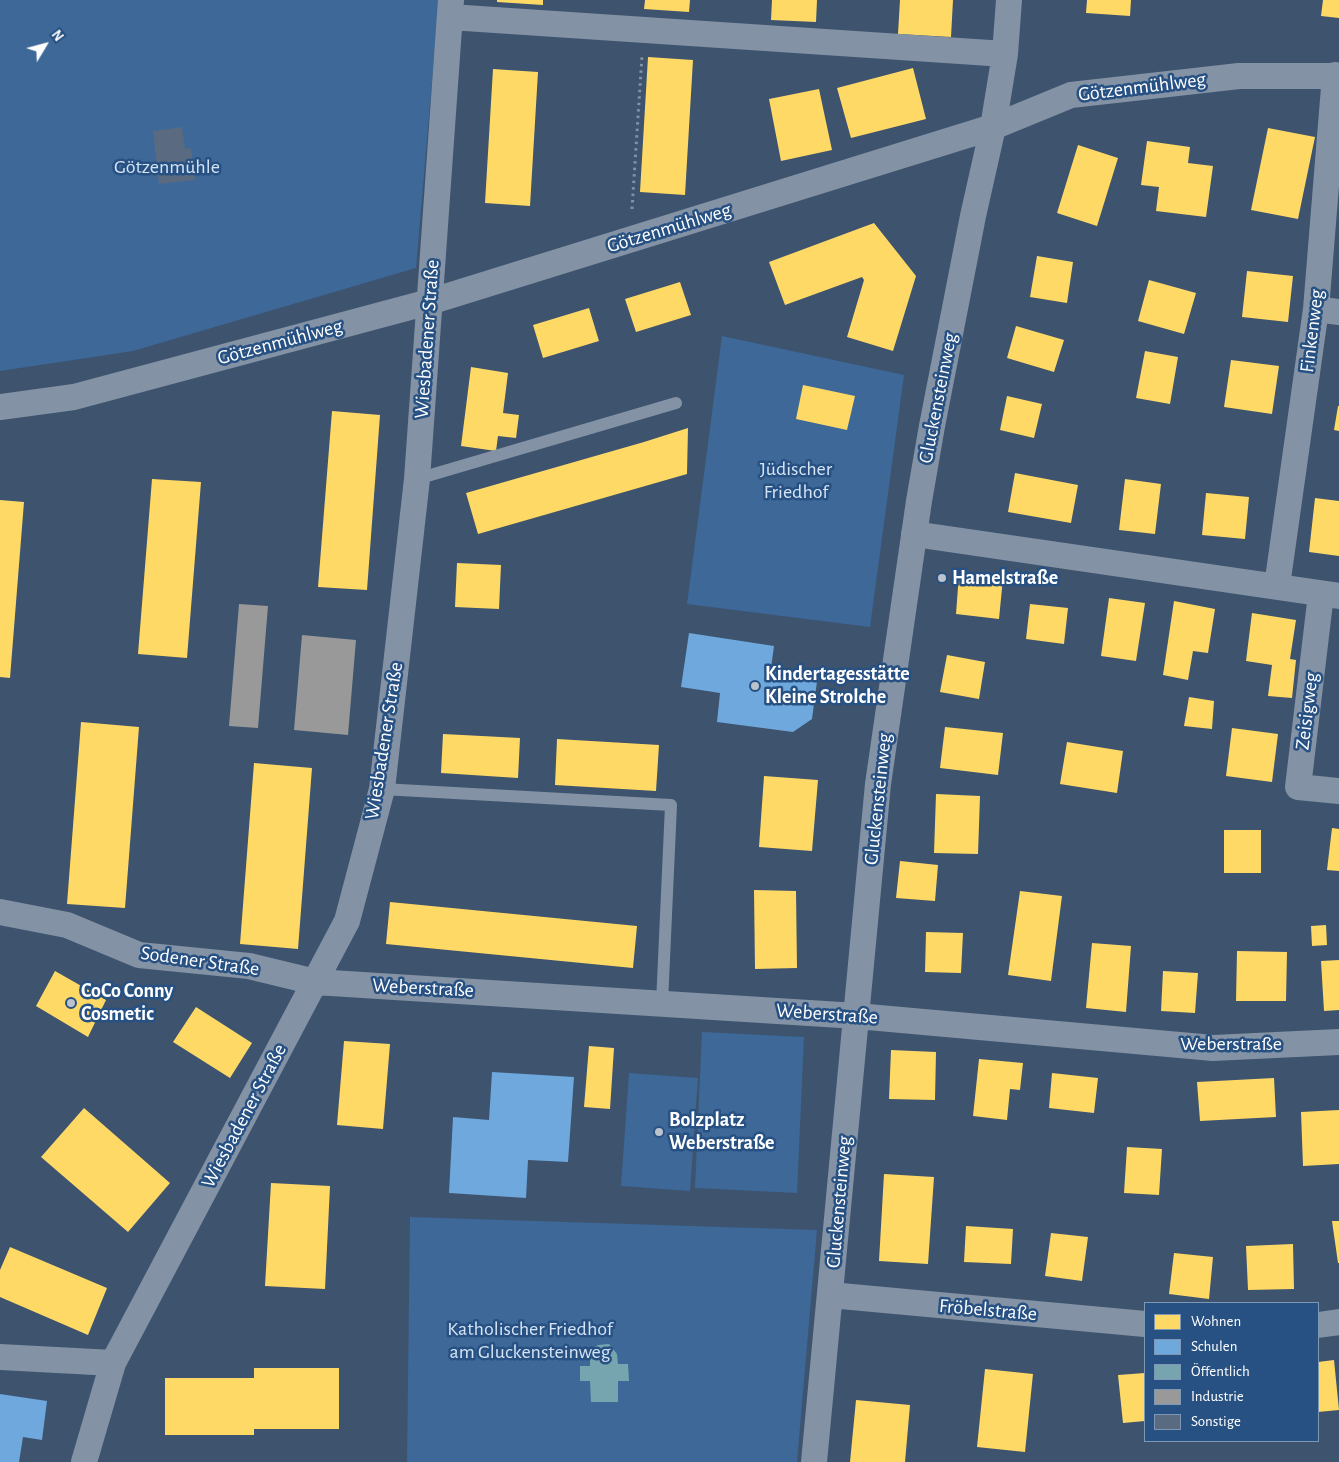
<!DOCTYPE html>
<meta charset="utf-8">
<style>
body{margin:0}
#map{position:relative;width:1339px;height:1462px;overflow:hidden;background:#3d536e;font-family:"Alegreya Sans",sans-serif}
canvas{display:block}
.legend{position:absolute;left:1144px;top:1302px;width:175px;height:140px;box-sizing:border-box;background:#285183;border:1px solid #7e97b5;margin:0;padding:6px 9px;list-style:none;font-size:15px;color:#fff}
.legend li{display:flex;align-items:center;gap:10px;height:25px}
.legend b{width:25px;border:1px solid #7e97b5}
.north{position:absolute;left:20px;top:20px;width:50px;height:50px;-webkit-text-stroke:4px #285183;paint-order:stroke;rotate:53deg;font-size:14px;font-weight:700;line-height:20px;text-align:center;color:#fff}
.north::after{content:'';display:block;margin:auto;width:18px;height:22px;background:#fff;clip-path:polygon(50% 0,100% 100%,50% 72%,0 100%)}
</style>
<div id="map">
<canvas width="1339" height="1462"></canvas>
<ul class="legend">
<li><b style="height:14px;background:#ffd966"></b>Wohnen</li>
<li><b style="height:14px;background:#6fa8dc"></b>Schulen</li>
<li><b style="height:14px;background:#76a5af"></b>Öffentlich</li>
<li><b style="height:14px;background:#999"></b>Industrie</li>
<li><b style="height:14px;background:#5a6b81"></b>Sonstige</li>
</ul>
<div class="north">N</div>
</div>
<script>
const context = document.querySelector('canvas').getContext('2d');
context.lineJoin = 'round';
function fill(path, color) {
  context.fillStyle = color;
  context.fill(path, 'evenodd');
}
function toPath(rows) {
  const path = new Path2D();
  for (const r of rows) {
    path.moveTo(r[0], r[1]);
    for (let i = 2; i < r.length; i += 2) path.lineTo(r[i], r[i + 1]);
  }
  return path;
}
function strokePath(path, color, width, dash) {
  context.strokeStyle = color;
  context.lineWidth = width;
  context.lineCap = dash ? 'butt' : 'round';
  context.setLineDash(dash || []);
  context.stroke(path);
}
function write(font, color, halo, rows, align = 'center') {
  context.font = font + ' "Alegreya Sans",sans-serif';
  context.lineWidth = 5;
  context.setLineDash([]);
  context.textBaseline = 'middle';
  context.strokeStyle = halo;
  context.fillStyle = color;
  for (const [text, x, y, turn = 0] of rows) {
    context.save();
    context.translate(x, y);
    context.rotate((+turn || 0) * Math.PI / 180);
    context.textAlign = isNaN(turn) ? turn : align;
    if (halo) context.strokeText(text, 0, 0);
    context.fillText(text, 0, 0);
    context.restore();
  }
}
const green = toPath([
 [0,0,439,0,416,268,133,351,0,371],
 [722,336,904,375,870,627,687,604],
 [702,1032,804,1037,797,1193,695,1188],
 [629,1073,698,1078,690,1191,621,1186],
 [410,1217,817,1230,797,1462,407,1462]
]);
const homes = toPath([
 [497,0,543,0,543,5,497,2],
 [645,0,690,0,689,12,644,9],
 [772,0,817,0,816,22,771,20],
 [900,0,953,0,951,37,898,34],
 [1087,0,1131,0,1130,16,1086,13],
 [1323,0,1339,0,1339,18,1321,16],
 [648,57,693,60,685,195,640,192],
 [913,68,926,119,851,138,837,88],
 [493,69,538,72,530,206,485,203],
 [819,89,832,150,781,161,769,99],
 [1268,128,1315,137,1298,219,1251,210],
 [1147,141,1190,147,1188,163,1213,166,1206,217,1156,211,1159,187,1141,185],
 [1078,145,1118,158,1097,226,1057,213],
 [874,223,916,276,893,351,847,337,864,280,862,277,785,305,769,262],
 [1037,256,1073,262,1067,303,1030,297],
 [1247,271,1293,276,1288,322,1242,317],
 [1149,280,1196,293,1184,334,1138,321],
 [680,282,691,315,636,332,625,299],
 [589,308,599,341,543,358,533,325],
 [1016,326,1064,340,1054,372,1007,358],
 [1145,351,1178,357,1170,404,1136,398],
 [1231,360,1279,366,1272,414,1224,407],
 [471,367,508,373,503,413,519,415,516,438,498,436,496,451,461,446],
 [803,385,855,396,847,430,796,419],
 [1007,396,1042,404,1034,438,1000,430],
 [1338,406,1339,406,1339,431,1334,430],
 [332,411,380,415,367,590,318,587],
 [688,428,687,474,478,534,466,493,644,442],
 [1015,473,1078,485,1071,523,1008,512],
 [152,479,201,482,187,658,138,654],
 [1125,479,1161,484,1155,534,1119,530],
 [1206,493,1249,497,1245,539,1202,535],
 [1315,498,1339,501,1339,556,1309,552],
 [0,500,24,502,10,678,0,677],
 [457,563,501,565,499,609,455,607],
 [959,574,1003,578,999,619,956,614],
 [1109,598,1145,603,1136,661,1101,656],
 [1174,601,1215,609,1208,653,1193,651,1188,680,1163,675],
 [1030,604,1068,608,1064,644,1026,639],
 [1252,613,1296,620,1290,659,1296,660,1292,698,1268,696,1272,665,1246,661],
 [947,655,985,662,979,699,940,692],
 [1189,697,1214,701,1212,729,1184,726],
 [81,722,139,727,125,908,67,904],
 [945,727,1003,733,998,775,940,768],
 [1232,728,1278,734,1272,782,1226,776],
 [443,734,520,738,518,778,441,773],
 [557,739,659,745,656,791,555,785],
 [1067,742,1123,751,1117,793,1060,784],
 [254,763,312,768,298,949,240,944],
 [764,776,818,780,812,851,759,847],
 [936,794,980,796,978,854,934,853],
 [1332,828,1339,829,1339,871,1327,870],
 [1224,830,1261,830,1261,873,1224,873],
 [900,861,938,865,935,901,896,898],
 [754,890,796,891,797,968,755,969],
 [1020,891,1062,896,1051,981,1008,975],
 [390,902,637,926,633,968,386,944],
 [1326,925,1327,945,1312,946,1311,926],
 [926,932,963,933,961,973,925,972],
 [1092,943,1131,946,1126,1012,1086,1008],
 [1237,951,1287,952,1286,1001,1236,1001],
 [1339,960,1339,1010,1324,1011,1321,961],
 [55,971,106,1000,88,1037,36,1006],
 [1163,971,1198,973,1195,1013,1161,1011],
 [196,1007,252,1043,230,1078,173,1042],
 [344,1041,390,1044,383,1129,337,1125],
 [589,1046,614,1048,610,1109,584,1107],
 [891,1050,936,1052,935,1100,889,1099],
 [979,1059,1023,1063,1020,1090,1010,1089,1007,1120,973,1116],
 [1052,1073,1098,1078,1094,1113,1049,1108],
 [1274,1078,1276,1117,1200,1121,1197,1082],
 [84,1108,170,1183,128,1232,41,1157],
 [1339,1110,1339,1164,1303,1166,1301,1112],
 [1127,1147,1162,1149,1159,1195,1124,1193],
 [884,1174,934,1177,928,1264,879,1261],
 [271,1183,330,1186,325,1289,265,1286],
 [1332,1221,1339,1221,1339,1263,1338,1263],
 [966,1226,1013,1229,1011,1264,964,1262],
 [1051,1233,1088,1237,1082,1281,1045,1276],
 [1293,1244,1294,1289,1248,1290,1246,1246],
 [10,1247,107,1288,88,1335,0,1297,0,1270],
 [1174,1253,1213,1257,1209,1299,1169,1294],
 [1334,1360,1339,1410,1318,1412,1318,1362],
 [254,1368,339,1368,339,1429,254,1429,254,1435,165,1435,165,1378,254,1378],
 [985,1369,1033,1374,1025,1452,977,1447],
 [1145,1373,1145,1421,1123,1423,1118,1375],
 [856,1400,910,1405,905,1462,850,1462]
]);
const schools = toPath([
 [689,633,774,646,771,668,818,674,812,719,793,732,717,722,720,693,681,687],
 [492,1072,574,1077,568,1162,528,1160,526,1198,449,1193,453,1117,489,1120],
 [0,1394,47,1401,42,1440,23,1437,19,1462,0,1462]
]);
const public = toPath([
 [609,1344,617,1354,618,1364,628,1364,629,1381,618,1381,618,1402,591,1402,590,1381,580,1381,580,1366,590,1366,590,1354,592,1349,598,1345]
]);
const industry = toPath([
 [239,604,268,606,258,728,229,726],
 [302,635,356,640,348,735,294,730]
]);
const building = toPath([
 [182,127,185,149,191,148,195,180,159,184,153,131]
]);
const path = toPath([
 [632,209,642,56]
]);
const service = toPath([
 [417,479,676,403],
 [382,789,671,805,662,1003]
]);
const minor = toPath([
 [450,17,1005,54],
 [1316,309,1339,312],
 [0,407,74,397,429,302,993,127,1071,95,1239,76,1339,76],
 [914,534,1339,596],
 [1277,586,1316,309,1335,75],
 [1321,594,1298,787,1339,791],
 [0,912,67,925,139,955,249,966,315,982,857,1016,1213,1048,1339,1042],
 [830,1295,1145,1324],
 [1318,1325,1339,1322],
 [0,1357,113,1363],
 [84,1462,113,1363,347,921,382,789,417,479,451,0],
 [814,1462,878,784,919,501,932,426,973,216,993,127,1005,54,1009,0]
]);
const markers = [
 [942,578,5,"#bbc3cc"],
 [755,686,5,"#bbc3cc"],
 [71,1003,5,"#bbc3cc"],
 [659,1132,5,"#bbc3cc"]
];
const streetNames = [
 ["Götzenmühlweg",1142,87,-7],
 ["Götzenmühlweg",669,228,-17],
 ["Finkenweg",1312,331,-83],
 ["Wiesbadener Straße",427,339,-86],
 ["Götzenmühlweg",280,342,-15],
 ["Gluckensteinweg",938,398,-79],
 ["Zeisigweg",1307,711,-83],
 ["Wiesbadener Straße",384,741,-81],
 ["Gluckensteinweg",878,799,-84],
 ["Sodener Straße",200,961,8],
 ["Weberstraße",423,988,3],
 ["Weberstraße",827,1014,4],
 ["Weberstraße",1231,1044],
 ["Wiesbadener Straße",244,1116,-62],
 ["Gluckensteinweg",839,1202,-85],
 ["Fröbelstraße",988,1310,5]
];
const parkNames = [
 ["Götzenmühle",167,167],
 ["Jüdischer",796,469],
 ["Friedhof",796,492],
 ["Katholischer Friedhof",530,1329],
 ["am Gluckensteinweg",530,1352]
];
const poiNames = [
 ["Hamelstraße",952,578],
 ["Kindertagesstätte",765,674],
 ["Kleine Strolche",765,697],
 ["CoCo Conny",81,991],
 ["Cosmetic",81,1014],
 ["Bolzplatz",669,1120],
 ["Weberstraße",669,1143]
];
fill(green, '#3d6898');
fill(homes, '#ffd966');
fill(schools, '#6fa8dc');
fill(public, '#76a5af');
fill(industry, '#999');
fill(building, '#5a6b81');
strokePath(path, '#8392a4', 3, [2.5, 4]);
strokePath(service, '#8392a4', 12);
strokePath(minor, '#8392a4', 26);
for (const [x, y, r, color] of markers) {
  const dot = new Path2D();
  dot.arc(x, y, r, 0, 2 * Math.PI);
  context.fillStyle = color;
  context.fill(dot);
  strokePath(dot, '#285183', 2);
}
write('20px', '#fff', '#285183', streetNames);
write('20px', '#d5e4f5', '#285183', parkNames);
write('bold 20px', '#fff', '#285183', poiNames, 'left');
</script>
